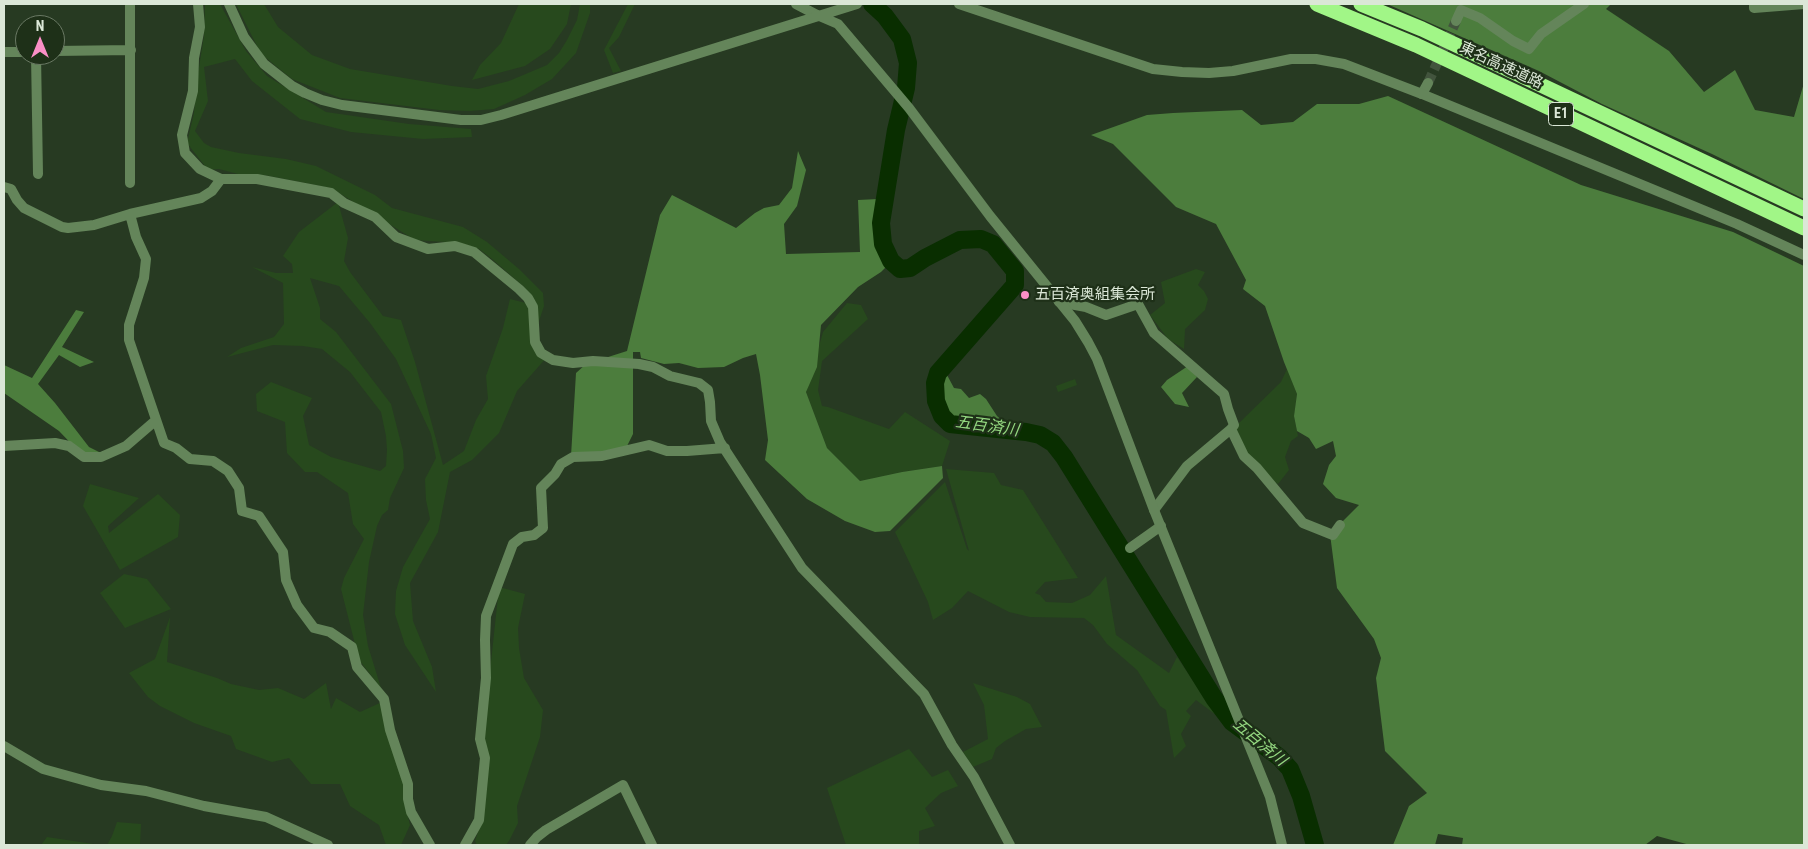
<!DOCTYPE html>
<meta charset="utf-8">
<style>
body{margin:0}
#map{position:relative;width:1808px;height:849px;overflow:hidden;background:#273a22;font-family:"Roboto Condensed",sans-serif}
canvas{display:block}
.frame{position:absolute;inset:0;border:5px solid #dbe7d7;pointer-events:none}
.north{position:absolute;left:15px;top:15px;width:50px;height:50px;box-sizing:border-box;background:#1e3018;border:1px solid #6a7964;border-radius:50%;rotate:0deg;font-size:14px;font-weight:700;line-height:20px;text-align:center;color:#dbe7d7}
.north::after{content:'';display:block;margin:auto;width:18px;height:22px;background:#fa8fc6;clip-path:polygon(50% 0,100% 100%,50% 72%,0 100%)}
</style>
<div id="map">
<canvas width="1808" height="849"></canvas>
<div class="frame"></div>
<div class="north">N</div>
</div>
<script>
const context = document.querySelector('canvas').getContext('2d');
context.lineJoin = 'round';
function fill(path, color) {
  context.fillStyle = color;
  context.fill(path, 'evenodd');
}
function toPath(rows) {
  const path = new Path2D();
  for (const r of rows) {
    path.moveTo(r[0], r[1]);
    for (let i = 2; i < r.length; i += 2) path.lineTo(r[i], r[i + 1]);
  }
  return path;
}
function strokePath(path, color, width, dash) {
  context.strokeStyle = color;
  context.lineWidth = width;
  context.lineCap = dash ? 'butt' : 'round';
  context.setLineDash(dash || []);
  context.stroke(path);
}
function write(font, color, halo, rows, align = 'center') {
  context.font = font + ' "Roboto Condensed","Noto Sans JP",sans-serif';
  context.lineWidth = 4.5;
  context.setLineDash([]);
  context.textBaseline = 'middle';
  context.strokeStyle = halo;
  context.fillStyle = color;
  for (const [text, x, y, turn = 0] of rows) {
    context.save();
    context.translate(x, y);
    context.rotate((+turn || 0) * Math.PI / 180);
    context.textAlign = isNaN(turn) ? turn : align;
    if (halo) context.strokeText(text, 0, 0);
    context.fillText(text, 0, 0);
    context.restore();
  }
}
const green = toPath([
 [205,4,220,4,246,51,267,76,326,112,409,124,471,129,472,137,423,139,351,132,300,119,252,81,235,59,204,67,208,101,195,131,204,143,211,147,239,153,286,159,316,166,375,195,392,208,463,227,487,242,519,269,543,293,544,306,537,327,537,304,524,287,492,259,479,249,460,243,415,240,331,188,264,175,238,174,219,169,208,170,187,143,194,113,196,86,204,36],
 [236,4,264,4,278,27,312,55,350,69,452,86,478,89,509,81,547,65,559,53,567,40,577,20,580,4,590,4,590,13,576,53,552,79,525,95,494,109,470,111,439,110,340,98,292,79,261,54],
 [519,4,571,4,567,24,550,49,525,66,472,80,480,65,501,43],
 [628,4,635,4,619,37,609,48,621,71,613,73,604,50],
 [338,202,348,238,344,261,350,272,383,316,401,320,415,362,443,465,464,451,476,420,488,399,486,376,503,328,510,299,530,304,534,341,547,357,517,391,499,433,472,460,450,472,438,532,410,583,413,621,432,667,436,692,405,645,395,614,396,591,403,567,430,519,426,500,425,479,436,458,431,434,396,359,370,323,339,286,310,278,320,308,320,319,336,332,391,404,403,451,404,468,390,498,388,510,382,515,377,526,369,562,363,615,368,646,381,688,359,660,341,589,344,578,364,539,353,524,348,493,317,472,305,472,287,453,285,422,257,411,256,394,271,382,312,398,303,416,309,445,331,457,380,471,386,466,387,450,386,436,381,412,350,372,322,349,303,346,273,345,227,357,241,348,274,337,284,324,283,283,252,267,276,273,293,273,292,264,283,256,299,232],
 [1196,269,1205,272,1198,285,1204,291,1208,299,1205,310,1185,329,1184,349,1168,339,1150,315,1165,303,1161,282],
 [847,303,861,305,868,319,822,361,818,390,822,406,828,407,889,429,905,412,950,441,942,466,902,472,860,481,827,448,806,392,823,332],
 [1287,369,1297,394,1294,416,1298,436,1291,441,1285,457,1289,470,1278,484,1262,473,1244,456,1235,429,1238,424,1281,382],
 [1075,379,1077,385,1058,392,1056,386],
 [946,469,994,473,1001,485,1023,490,1078,578,1045,582,1035,593,1040,595,1046,602,1072,603,1090,595,1106,576,1116,635,1169,673,1177,657,1216,715,1196,700,1186,711,1191,716,1181,734,1186,746,1174,758,1166,710,1160,706,1137,670,1107,644,1093,625,1084,618,1030,617,1009,612,968,591,952,608,933,620,928,602,895,532,945,482,967,549,969,551],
 [90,484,139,498,108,526,109,533,158,494,180,515,178,537,120,570,83,506],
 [124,574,147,579,171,609,125,628,100,593],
 [499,587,525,594,518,628,519,648,524,678,543,710,540,737,517,806,518,823,509,841,506,845,477,845,475,841,483,817,483,737],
 [170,617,167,662,217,678,231,684,259,690,278,688,304,699,326,683,331,709,336,698,360,712,382,702,404,780,404,801,410,825,401,845,386,845,379,825,350,806,340,784,311,784,289,758,272,762,236,749,231,736,194,723,160,706,148,697,129,673,155,659],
 [973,683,1017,697,1030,704,1042,727,1026,729,1005,741,996,748,992,759,973,767,963,752,988,739,984,705],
 [1252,733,1286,759,1305,787,1321,845,1310,845,1301,809,1290,775,1259,746],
 [909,749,932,777,948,770,958,786,941,793,925,808,935,826,919,831,919,845,846,845,827,788],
 [117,822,141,824,140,845,107,845,112,836],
 [47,837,100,845,41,845]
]);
const forest = toPath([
 [1387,4,1611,4,1606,9,1669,51,1704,92,1735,70,1755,110,1794,117,1804,83,1804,199,1712,154,1602,104,1539,71],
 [1388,96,1581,185,1733,232,1804,266,1804,845,1690,845,1657,836,1645,845,1462,845,1463,838,1438,834,1435,845,1393,845,1409,806,1427,793,1385,751,1376,678,1381,658,1374,639,1337,588,1330,534,1359,505,1336,498,1323,484,1329,465,1336,456,1333,441,1316,449,1309,438,1297,431,1294,416,1297,394,1284,362,1265,306,1243,289,1246,280,1216,224,1176,207,1113,144,1091,135,1147,115,1173,113,1242,110,1261,125,1293,122,1317,104,1359,104],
 [798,151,806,170,797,206,784,224,786,254,860,252,858,200,878,199,877,236,889,264,881,272,858,287,821,325,817,367,806,392,827,448,860,481,902,472,942,466,943,478,890,531,875,532,845,521,807,499,765,460,768,440,760,375,756,354,743,358,724,367,698,368,679,363,664,364,641,358,640,352,633,352,633,434,626,448,571,456,576,373,586,364,627,351,660,215,672,195,736,228,755,213,764,208,779,205,792,188],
 [76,310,84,312,62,347,94,362,80,367,59,355,38,384,55,403,89,447,105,455,84,457,59,431,4,393,4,365,32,378],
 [1188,366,1197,377,1182,393,1189,407,1175,404,1161,387,1167,380],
 [947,375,954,388,961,389,969,398,980,394,986,399,997,416,1005,423,1000,426,987,426,954,421,947,416,940,390,940,378]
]);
const river = toPath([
 [872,4,885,16,902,39,908,63,906,88,896,130,881,223,883,244,891,261,900,269,910,268,925,258,960,240,981,239,993,244,1015,271,1015,285,938,373,935,383,936,401,942,416,950,424,1026,432,1040,435,1053,443,1064,457,1214,698,1232,722,1279,757,1290,769,1301,796,1315,845]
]);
const minorTunnel = toPath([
 [1428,83,1456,21]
]);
const minor = toPath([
 [198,4,200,27,194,58,193,91,182,135,185,153,200,169,221,179,257,179,331,193,344,203,375,217,396,237,428,249,455,246,474,252,519,289,528,298,533,307,535,342,541,353,553,360,573,363,593,361,639,364,653,367,670,376,699,383,708,390,710,402,711,421,720,442,802,568,924,694,952,745,974,777,1010,845],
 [796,4,817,15],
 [1754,4,1754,8,1804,4],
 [1456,21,1461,10,1480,18,1513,41,1529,49,1541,34,1584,4],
 [55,51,131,50],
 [4,52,25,52],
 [36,55,38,174],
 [1422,94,1428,83],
 [130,183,130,4],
 [4,187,11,189,17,200,24,208,62,227,68,228,94,225,130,214,201,198,212,191,221,179],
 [130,214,136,237,146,259,144,278,129,325,129,340,164,443,176,448,190,459,213,461,228,471,239,488,242,511,259,516,283,552,286,580,297,605,314,628,330,632,352,647,357,667,384,699,390,730,408,784,408,799,411,812,430,845],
 [1059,302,1086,307,1106,315,1138,304,1154,333,1224,394,1228,409,1234,425,1231,429,1187,466,1154,510],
 [1231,429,1244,456,1257,468,1303,523,1333,535,1340,525],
 [4,446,55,443,69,446,84,457,101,457,126,446,155,421],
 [1130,548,1161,526],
 [4,746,43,769,101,785,146,791,204,806,266,817,328,845],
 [465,845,479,820,485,758,480,739,486,678,485,640,486,616,513,544,522,537,534,535,543,528,541,488,555,474,561,464,573,457,602,456,649,445,667,451,687,451,725,448],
 [530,845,537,837,546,830,623,785,652,845]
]);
const tertiary = toPath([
 [229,4,244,37,264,64,292,86,305,93,322,100,342,105,461,120,481,120,501,115,857,4],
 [959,4,1153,69,1182,72,1209,73,1233,71,1291,59,1316,59,1344,64,1422,94,1737,224,1804,255],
 [817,15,838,24,909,108,990,216,1075,321,1088,342,1097,359,1154,510,1270,797,1282,845]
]);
const motorway = toPath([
 [1317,4,1416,45,1804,228],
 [1361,4,1422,29,1804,209]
]);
const markers = [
 [1025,295,5,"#fa8fc6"]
];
const shields = [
 [1561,114,25]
];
const shieldNames = [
 ["E1",1561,114]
];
const streetNames = [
 ["東名高速道路",1501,66,25]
];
const poiNames = [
 ["五百済奥組集会所",1035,295]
];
const waterNames = [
 ["五百済川",987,427,8],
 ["五百済川",1259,743,40]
];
fill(green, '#27491d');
fill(forest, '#4c7d3d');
strokePath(river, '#092e00', 18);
strokePath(minorTunnel, '#42543d', 10, [10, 5]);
strokePath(minor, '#64855a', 10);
strokePath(tertiary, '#64855a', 10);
strokePath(motorway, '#a1f687', 15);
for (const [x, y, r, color] of markers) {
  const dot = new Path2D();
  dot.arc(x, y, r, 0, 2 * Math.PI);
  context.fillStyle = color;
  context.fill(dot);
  strokePath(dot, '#1e3018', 2);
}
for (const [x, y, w] of shields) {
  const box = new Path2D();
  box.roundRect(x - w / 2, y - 11.5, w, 23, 4);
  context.fillStyle = '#1e3018';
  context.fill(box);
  strokePath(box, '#dbe7d7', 1);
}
write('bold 14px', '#dbe7d7', null, shieldNames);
write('15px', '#dbe7d7', '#1e3018', streetNames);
write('15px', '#dbe7d7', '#1e3018', poiNames, 'left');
write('italic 16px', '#94d880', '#1e3018', waterNames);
</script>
